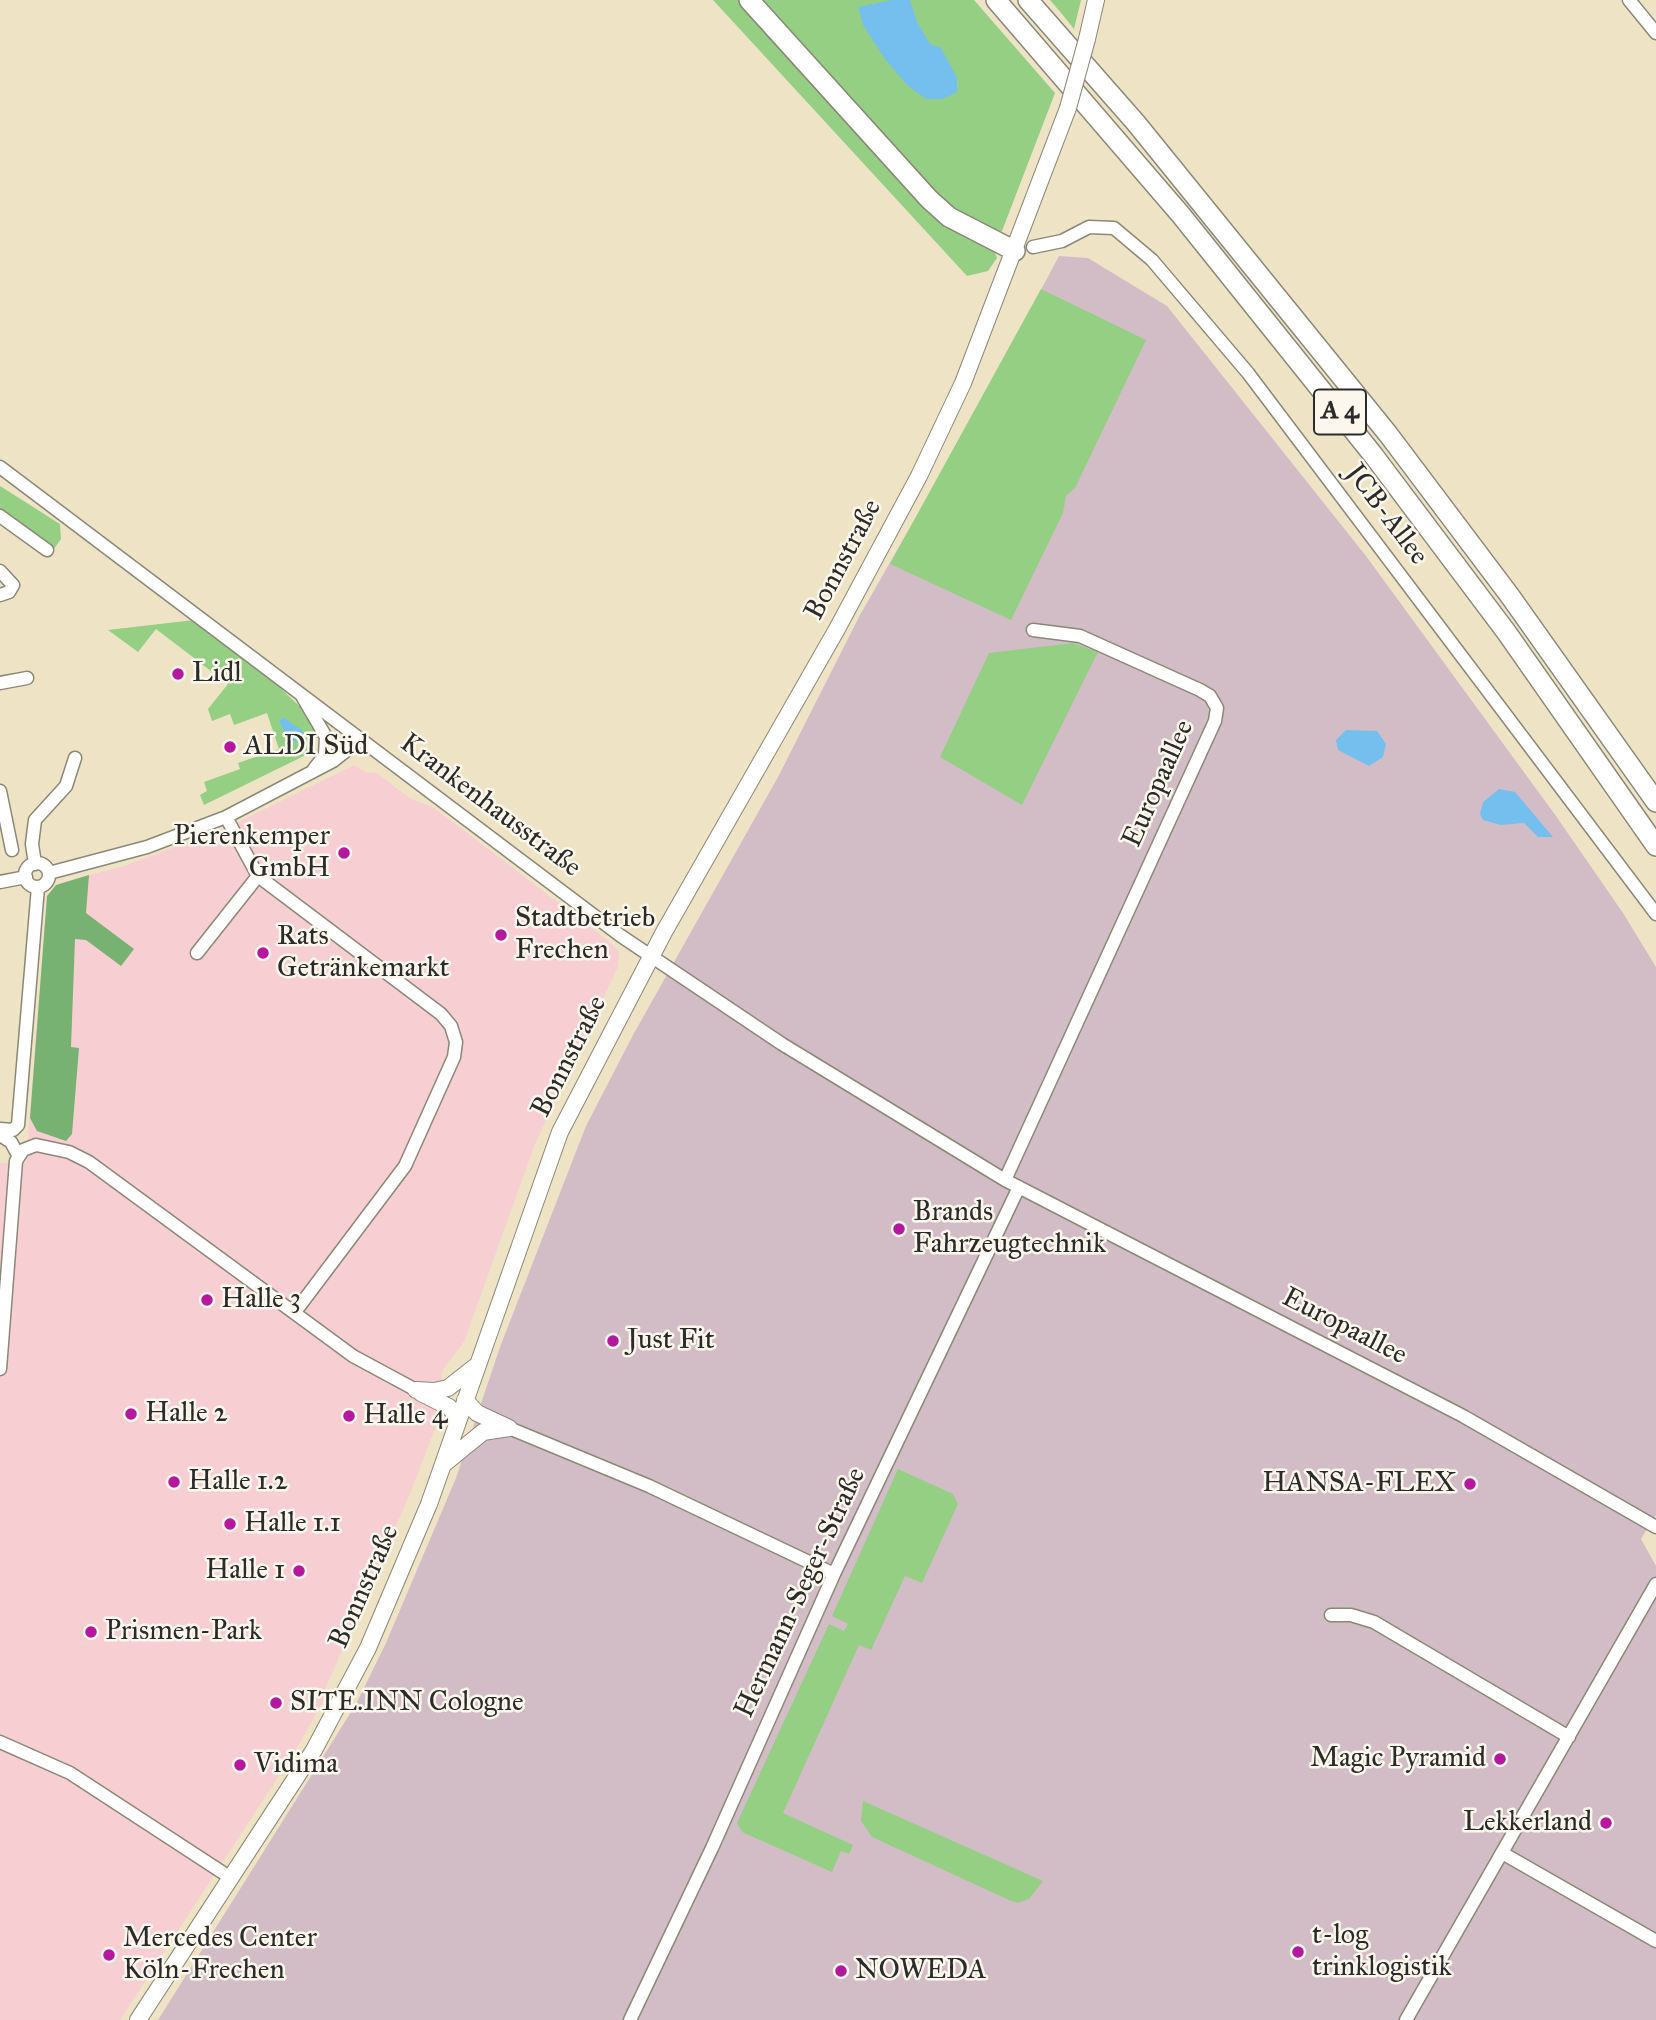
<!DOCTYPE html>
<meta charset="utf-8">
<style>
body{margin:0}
canvas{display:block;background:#eee4c5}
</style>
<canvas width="1656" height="2020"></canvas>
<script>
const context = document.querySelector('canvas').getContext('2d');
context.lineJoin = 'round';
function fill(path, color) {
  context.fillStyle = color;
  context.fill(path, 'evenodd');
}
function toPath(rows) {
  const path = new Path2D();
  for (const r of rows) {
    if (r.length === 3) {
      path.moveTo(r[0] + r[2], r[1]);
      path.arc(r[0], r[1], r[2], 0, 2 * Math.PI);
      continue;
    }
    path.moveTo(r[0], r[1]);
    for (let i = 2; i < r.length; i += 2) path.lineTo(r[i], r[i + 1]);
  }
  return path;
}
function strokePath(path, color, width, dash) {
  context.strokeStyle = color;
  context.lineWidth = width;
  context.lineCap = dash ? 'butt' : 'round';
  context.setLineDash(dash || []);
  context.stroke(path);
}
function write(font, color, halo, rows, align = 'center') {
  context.font = font + ' "IM FELL Great Primer",serif';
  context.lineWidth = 5;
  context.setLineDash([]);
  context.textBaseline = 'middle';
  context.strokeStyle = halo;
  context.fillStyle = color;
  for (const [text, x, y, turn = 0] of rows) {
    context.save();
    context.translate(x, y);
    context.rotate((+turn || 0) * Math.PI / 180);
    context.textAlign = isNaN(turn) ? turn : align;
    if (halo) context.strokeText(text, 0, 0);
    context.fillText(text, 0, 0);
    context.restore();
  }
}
const built = toPath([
 [354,765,365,772,377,773,411,799,433,807,610,942,619,952,618,967,535,1144,464,1342,442,1371,441,1413,410,1494,324,1692,325,1698,297,1748,120,2020,0,2020,0,1163,26,1163,47,896,60,883,124,866,230,826]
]);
const industrial = toPath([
 [1059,256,1088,258,1167,306,1366,556,1556,816,1623,913,1656,967,1656,1515,1641,1539,1656,1566,1656,2020,158,2020,356,1704,386,1643,456,1478,500,1347,586,1126,633,1035,778,777,860,615,973,417]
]);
const green = toPath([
 [713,0,740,0,994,250,997,258,988,271,967,276],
 [755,0,974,0,1055,93,1002,231,993,233,946,205],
 [1050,0,1081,0,1074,29,1062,14],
 [1041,289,1146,340,1075,488,1066,496,1063,513,1011,620,890,564],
 [0,486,60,524,61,539,54,549,0,510],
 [194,620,271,679,316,722,322,737,311,739,310,753,204,805,200,795,207,791,204,782,240,769,238,763,279,749,267,713,234,725,230,714,212,721,208,709,228,684,156,629,138,652,108,630],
 [1073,643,1098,652,1022,805,940,757,989,653],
 [898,1469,953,1494,958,1504,922,1583,905,1576,871,1650,859,1645,783,1813,853,1845,849,1854,841,1851,832,1872,742,1832,737,1823,829,1624,844,1631,848,1624,832,1616],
 [863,1801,1043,1881,1029,1899,1018,1903,1009,1900,872,1837,861,1821]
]);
const forest = toPath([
 [89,875,86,913,134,949,121,966,86,940,75,939,71,1047,79,1048,72,1134,66,1141,37,1131,30,1118,47,896,56,885]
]);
const water = toPath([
 [892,0,910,0,917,22,930,44,941,48,957,78,957,92,943,99,926,99,907,85,885,59,863,25,858,7],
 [284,718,303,731,305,738,289,743,279,720],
 [1346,730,1377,731,1386,744,1383,757,1369,766,1338,750,1336,740],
 [1499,789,1515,792,1553,837,1538,837,1524,823,1501,825,1483,820,1480,814,1483,802]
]);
const minor = toPath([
 [1629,0,1656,33],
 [1033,247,1062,241,1089,227,1114,228,1152,260,1248,373,1656,914],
 [0,467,621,936,782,1044,1005,1180,1463,1416,1656,1527],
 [0,516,47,550],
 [0,571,13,585,9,592,0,595],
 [0,683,27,678],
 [302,696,326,737,325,755,314,769],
 [0,791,12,850],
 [226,817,258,876,441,1014,451,1026,456,1042,454,1057,405,1166,295,1312],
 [37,875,12],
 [35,864,32,844,35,820,66,786,75,758],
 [49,873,147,847,226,817,333,761,361,739],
 [0,882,26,877],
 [197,953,258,876],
 [0,1129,13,1130,18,1125,38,887],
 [0,1135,11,1142,18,1155],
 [1005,1180,1215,721,1217,708,1210,696,1200,690,1080,636,1033,630],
 [0,1369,16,1161,23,1150,36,1145,69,1152,89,1162,353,1356,416,1390],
 [509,1428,649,1486,834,1574],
 [1331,1615,1351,1615,1374,1622,1569,1737],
 [0,1742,70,1773,231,1878],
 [1504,1854,1656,1941],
 [630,2020,712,1848,834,1574,1019,1187],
 [1406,2020,1656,1584]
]);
const major = toPath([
 [1087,39,1096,0],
 [416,1390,434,1391,448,1388,476,1366],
 [421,1393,449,1407,458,1418],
 [465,1400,477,1413,507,1427],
 [445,1463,483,1432,509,1428],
 [138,2020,314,1750,368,1648,429,1504,560,1132,664,932,837,629,919,476,963,383,1068,108]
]);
const highway = toPath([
 [749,0,929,199,949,217,1015,251],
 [996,0,1181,215,1374,456,1507,633,1656,846],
 [1028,0,1136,123,1388,434,1510,596,1656,802]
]);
const majorBridge = toPath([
 [1068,108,1087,39]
]);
const markers = [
 [178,674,7,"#b5179e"],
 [230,747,7,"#b5179e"],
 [344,853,7,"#b5179e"],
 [501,935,7,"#b5179e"],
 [263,953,7,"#b5179e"],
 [899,1229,7,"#b5179e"],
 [207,1300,7,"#b5179e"],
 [613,1341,7,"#b5179e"],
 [131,1414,7,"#b5179e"],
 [349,1416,7,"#b5179e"],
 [174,1482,7,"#b5179e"],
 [1470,1484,7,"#b5179e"],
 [230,1524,7,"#b5179e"],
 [299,1571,7,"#b5179e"],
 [91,1632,7,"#b5179e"],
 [276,1703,7,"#b5179e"],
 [1500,1759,7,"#b5179e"],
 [240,1765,7,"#b5179e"],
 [1606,1823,7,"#b5179e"],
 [1298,1952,7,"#b5179e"],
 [109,1955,7,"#b5179e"],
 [841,1971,7,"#b5179e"]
];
const shields = [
 [1340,412,52]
];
const shieldNames = [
 ["A 4",1340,412]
];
const streetNames = [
 ["JCB-Allee",1386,515,53],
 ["Bonnstraße",844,560,-62],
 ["Europaallee",1159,784,-66],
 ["Krankenhausstraße",490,806,37],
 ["Bonnstraße",570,1057,-63],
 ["Europaallee",1344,1327,27],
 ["Bonnstraße",365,1587,-66],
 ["Hermann-Seger-Straße",801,1593,-65]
];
const poiNames = [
 ["Lidl",192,674],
 ["ALDI Süd",244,747],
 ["Pierenkemper",330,837,"right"],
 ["GmbH",330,869,"right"],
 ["Stadtbetrieb",515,919],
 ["Frechen",515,951],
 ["Rats",277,937],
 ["Getränkemarkt",277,969],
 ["Brands",913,1213],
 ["Fahrzeugtechnik",913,1245],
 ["Halle 3",221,1300],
 ["Just Fit",627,1341],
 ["Halle 2",145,1414],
 ["Halle 4",363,1416],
 ["Halle 1.2",188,1482],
 ["HANSA-FLEX",1456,1484,"right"],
 ["Halle 1.1",244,1524],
 ["Halle 1",285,1571,"right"],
 ["Prismen-Park",105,1632],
 ["SITE.INN Cologne",290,1703],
 ["Magic Pyramid",1486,1759,"right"],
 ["Vidima",254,1765],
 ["Lekkerland",1592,1823,"right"],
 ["t-log",1312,1936],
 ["trinklogistik",1312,1968],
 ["Mercedes Center",123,1939],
 ["Köln-Frechen",123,1971],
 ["NOWEDA",855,1971]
];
fill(built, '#f7cfd3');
fill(industrial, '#d2bdc7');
fill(green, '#94cf84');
fill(forest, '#77b272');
fill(water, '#75bfee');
strokePath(minor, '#8c8878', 15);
strokePath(major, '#8c8878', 18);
strokePath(highway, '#8c8878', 22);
strokePath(minor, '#fff', 12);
strokePath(major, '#fff', 16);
strokePath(highway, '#fff', 19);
strokePath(majorBridge, '#8c8878', 18, []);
strokePath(majorBridge, '#fff', 16);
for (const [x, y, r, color] of markers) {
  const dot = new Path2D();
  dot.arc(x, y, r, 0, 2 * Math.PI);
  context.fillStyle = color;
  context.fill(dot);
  strokePath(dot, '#fbf7ec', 2.5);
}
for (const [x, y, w] of shields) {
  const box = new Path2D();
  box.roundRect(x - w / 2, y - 22.5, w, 45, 5);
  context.fillStyle = '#fbf7ec';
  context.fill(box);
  strokePath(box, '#2b2b2b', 2);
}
write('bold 26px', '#2b2b2b', null, shieldNames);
write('28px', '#2b2b2b', '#fbf7ec', streetNames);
write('28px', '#2b2b2b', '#fbf7ec', poiNames, 'left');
</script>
